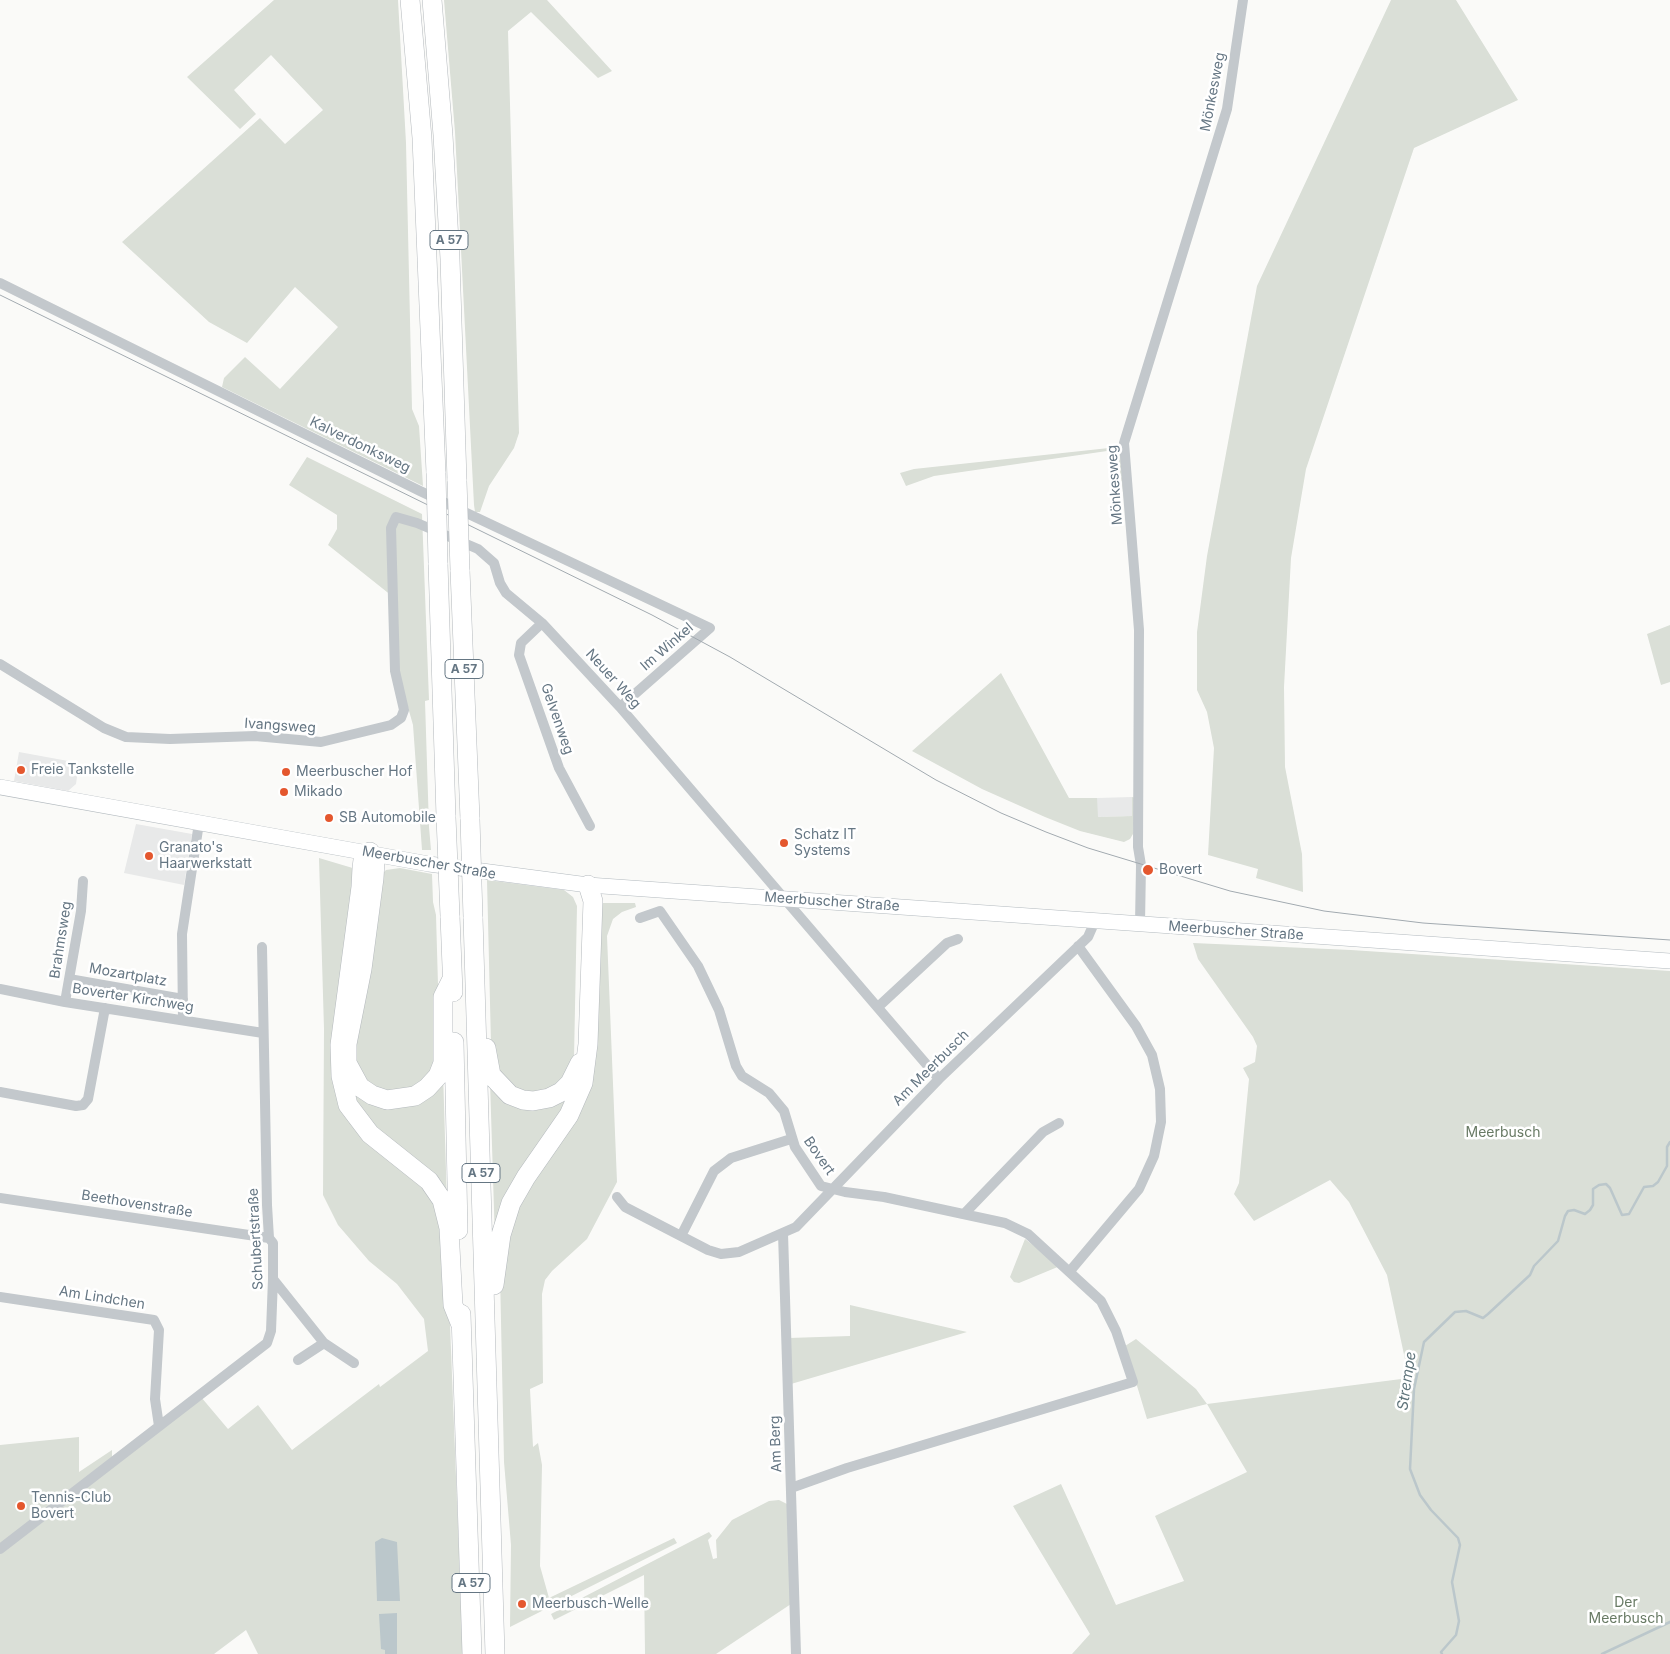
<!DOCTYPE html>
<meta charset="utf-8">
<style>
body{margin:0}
canvas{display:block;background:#fafaf8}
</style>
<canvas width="1670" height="1654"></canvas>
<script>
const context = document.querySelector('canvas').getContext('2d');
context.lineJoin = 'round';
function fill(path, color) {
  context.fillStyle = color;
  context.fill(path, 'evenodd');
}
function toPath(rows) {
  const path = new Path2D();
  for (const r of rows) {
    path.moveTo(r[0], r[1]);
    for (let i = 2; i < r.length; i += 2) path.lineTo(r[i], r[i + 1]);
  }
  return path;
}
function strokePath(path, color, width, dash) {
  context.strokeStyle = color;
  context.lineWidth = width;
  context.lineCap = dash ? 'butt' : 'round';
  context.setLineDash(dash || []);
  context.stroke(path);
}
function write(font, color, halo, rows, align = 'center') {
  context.font = font + ' Inter,sans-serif';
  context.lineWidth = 5;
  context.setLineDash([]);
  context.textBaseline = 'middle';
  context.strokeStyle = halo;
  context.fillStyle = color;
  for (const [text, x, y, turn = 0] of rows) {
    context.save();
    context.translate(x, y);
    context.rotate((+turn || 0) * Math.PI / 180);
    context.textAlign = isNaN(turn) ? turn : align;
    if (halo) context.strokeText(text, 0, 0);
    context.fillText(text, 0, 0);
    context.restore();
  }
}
const built = toPath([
 [19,752,79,763,76,784,68,791,14,781],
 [1132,797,1133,816,1097,817,1097,798],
 [136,824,192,834,184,885,124,873]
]);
const green = toPath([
 [274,0,398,0,406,143,412,409,419,426,423,486,222,387,224,378,245,357,280,389,338,327,295,287,247,343,209,322,122,242,260,118,285,144,323,110,271,55,234,90,256,114,240,129,187,77],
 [444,0,547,0,612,71,598,78,531,12,508,31,519,433,514,448,489,486,480,512,475,512,474,505,455,132],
 [1391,0,1456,0,1518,100,1414,148,1306,469,1291,558,1284,687,1285,767,1302,854,1303,892,1256,878,1258,869,1208,855,1214,748,1207,712,1197,690,1197,632,1207,556,1257,286],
 [1109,448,1117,450,1122,455,1131,548,1118,457,1114,450,934,476,906,486,900,473,914,469],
 [307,457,422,514,429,700,425,701,429,827,431,850,422,850,413,725,398,672,397,600,328,545,337,529,337,515,289,485],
 [1670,625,1670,682,1661,685,1647,634],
 [1001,673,1069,798,1097,798,1098,817,1132,816,1132,797,1136,798,1133,834,1130,839,1124,842,1080,831,1045,817,982,789,912,751],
 [319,858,356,869,332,1073,336,1095,341,1108,412,1174,435,1201,447,1249,463,1654,258,1654,246,1630,214,1654,0,1654,0,1551,201,1397,228,1429,258,1405,292,1450,379,1384,380,1387,428,1351,424,1319,397,1284,369,1261,338,1225,323,1195,324,1029],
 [400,868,432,874,433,902,436,915,439,1020,436,1061,424,1082,401,1093,374,1088,357,1072,353,1046,381,875,386,870],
 [487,880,564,890,573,897,577,906,574,1058,559,1085,529,1095,503,1082,491,1044],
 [603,903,635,903,636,907,622,912,613,919,607,936,617,1182,587,1239,552,1271,545,1280,542,1294,543,1383,530,1389,533,1447,538,1443,542,1465,540,1566,549,1598,674,1538,677,1543,510,1627,511,1545,504,1462,500,1274,516,1207,571,1123,600,906],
 [1193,943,1351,950,1670,971,1670,1654,1072,1654,1090,1634,1013,1506,1061,1484,1116,1605,1184,1581,1155,1516,1247,1472,1207,1404,1147,1419,1125,1346,1136,1339,1196,1389,1207,1404,1409,1378,1387,1275,1349,1202,1330,1180,1254,1221,1234,1194,1239,1183,1249,1079,1243,1068,1255,1062,1257,1046,1253,1037,1198,959],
 [443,1072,447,1204,359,1116,349,1077,387,1103],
 [581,1072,495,1242,490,1081,524,1104],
 [1025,1239,1060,1266,1019,1283,1014,1282,1010,1277],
 [850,1305,967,1332,791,1384,789,1338,850,1336],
 [79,1437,79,1472,112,1450,112,1460,0,1545,0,1445],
 [779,1500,787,1504,791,1604,716,1654,645,1654,644,1575,554,1620,551,1614,709,1532,712,1536,708,1540,713,1559,717,1558,716,1540,732,1520,769,1501]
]);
const water = toPath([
 [382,1538,397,1542,400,1601,377,1601,375,1542],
 [397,1613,397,1654,385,1654,385,1650,381,1649,379,1614]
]);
const stream = toPath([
 [1442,1654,1441,1652,1456,1635,1459,1621,1452,1582,1460,1545,1458,1538,1431,1510,1420,1495,1410,1469,1414,1389,1424,1342,1455,1312,1466,1311,1483,1318,1488,1314,1530,1275,1534,1266,1558,1241,1565,1216,1568,1211,1574,1210,1585,1214,1590,1210,1593,1205,1593,1189,1599,1185,1606,1184,1610,1188,1622,1215,1629,1214,1644,1187,1653,1186,1658,1182,1667,1166,1667,1147,1670,1142],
 [1602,1654,1670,1622]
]);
const street = toPath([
 [0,283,420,491,710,628,620,707],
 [542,623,521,643,519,655,559,768,590,826],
 [0,664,104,728,126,737,170,739,255,736,321,742,391,725,401,718,404,710,395,671,391,528,396,517,417,523,478,549,494,563,500,583,506,593,542,623,620,707,939,1079],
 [640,918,660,911,698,966,719,1010,736,1066,742,1076,769,1093,784,1111,795,1147,821,1186,845,1192,884,1197,1005,1223,1028,1234,1101,1301,1116,1331,1133,1382,847,1468,791,1488],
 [1140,924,1141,865,1138,847,1139,630,1124,443,1227,109,1243,0],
 [69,979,183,999],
 [0,989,65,1002,263,1033],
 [65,1002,81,911,83,881],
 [878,1007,947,943,958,939],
 [183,1020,182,934,199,823],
 [0,1092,76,1106,83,1105,88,1099,105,1008],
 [617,1197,625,1207,708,1250,721,1254,739,1252,796,1227,939,1079,1088,937,1095,921],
 [0,1198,269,1238],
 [964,1214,1043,1132,1059,1123],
 [783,1233,796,1654],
 [681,1236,714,1171,731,1158,791,1139],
 [1070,1271,1139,1189,1154,1156,1161,1122,1160,1089,1152,1055,1136,1026,1078,946],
 [273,1279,324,1343,354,1363],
 [0,1297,154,1320,159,1330,155,1399,159,1426],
 [298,1360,324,1343],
 [0,1549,267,1343,271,1331,273,1279,273,1243,269,1238,267,1205,262,947]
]);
const secondary = toPath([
 [0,787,429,864,588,885,1670,961]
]);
const highway = toPath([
 [410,0,422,138,436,473],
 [432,0,443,135,450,259,457,481],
 [438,563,446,817],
 [460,570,470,819],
 [450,916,453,992],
 [473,917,495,1654],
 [452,979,443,997,443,1063,438,1076,427,1088,415,1096,387,1100,372,1095,360,1087,347,1063,347,1044,362,969,374,878,375,862,370,852,363,860,362,868,361,887,340,1045,341,1076,348,1105,370,1134,429,1181,442,1200,449,1228,453,1305,461,1325],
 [454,1042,458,1230],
 [486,1048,491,1075,510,1095,523,1100,533,1101,549,1098,561,1092,570,1083,580,1063],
 [494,1285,501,1235,511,1203,526,1177,569,1115,583,1083,588,1044,593,901,588,885],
 [461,1314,472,1654]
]);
const tram = toPath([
 [0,295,652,615,730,657,936,780,1001,813,1046,832,1088,848,1230,891,1324,911,1423,923,1670,940]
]);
const highwayBridge = toPath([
 [436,473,438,563],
 [457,481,460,570],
 [446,817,450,916],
 [470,819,473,917]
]);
const markers = [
 [21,770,5,"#e4572e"],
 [286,772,5,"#e4572e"],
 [284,792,5,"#e4572e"],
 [329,818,5,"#e4572e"],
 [784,843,5,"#e4572e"],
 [149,856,5,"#e4572e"],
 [1148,870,6,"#e4572e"],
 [21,1506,5,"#e4572e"],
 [522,1604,5,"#e4572e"]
];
const shields = [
 [449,240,38],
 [464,669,38],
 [481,1173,38],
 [471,1583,38]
];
const shieldNames = [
 ["A 57",449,240],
 ["A 57",464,669],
 ["A 57",481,1173],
 ["A 57",471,1583]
];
const streetNames = [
 ["Mönkesweg",1213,92,-79],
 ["Kalverdonksweg",360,445,26],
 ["Mönkesweg",1115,485,-94],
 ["Im Winkel",667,647,-41],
 ["Neuer Weg",613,679,48],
 ["Gelvenweg",557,719,71],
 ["Ivangsweg",280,726,4],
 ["Meerbuscher Straße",429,863,10],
 ["Meerbuscher Straße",832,902,4],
 ["Meerbuscher Straße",1236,931,4],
 ["Brahmsweg",61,940,-81],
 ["Mozartplatz",128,975,10],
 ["Boverter Kirchweg",133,998,9],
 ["Am Meerbusch",931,1068,-45],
 ["Bovert",819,1156,55],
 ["Beethovenstraße",137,1204,9],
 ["Schubertstraße",256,1239,-93],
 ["Am Lindchen",102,1298,9],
 ["Am Berg",776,1444,-92]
];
const poiNames = [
 ["Freie Tankstelle",31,770],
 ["Meerbuscher Hof",296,772],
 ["Mikado",294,792],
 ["SB Automobile",339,818],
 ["Schatz IT",794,835],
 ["Systems",794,851],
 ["Granato's",159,848],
 ["Haarwerkstatt",159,864],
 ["Bovert",1159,870],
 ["Tennis-Club",31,1498],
 ["Bovert",31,1514],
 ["Meerbusch-Welle",532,1604]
];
const parkNames = [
 ["Meerbusch",1503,1133],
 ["Der",1626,1603],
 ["Meerbusch",1626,1619]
];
const waterNames = [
 ["Strempe",1407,1381,-82]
];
fill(built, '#e8e9e9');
fill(green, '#dadfd7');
fill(water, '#bbc7cb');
strokePath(stream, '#bbc7cb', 2.5);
strokePath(secondary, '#b3babf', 16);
strokePath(highway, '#b4b9bd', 20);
strokePath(street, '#c3c8cc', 10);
strokePath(secondary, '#fff', 15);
strokePath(highway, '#fff', 19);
strokePath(tram, '#a2aab0', 1);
strokePath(highwayBridge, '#b4b9bd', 20, []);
strokePath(highwayBridge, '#fff', 19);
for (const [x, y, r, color] of markers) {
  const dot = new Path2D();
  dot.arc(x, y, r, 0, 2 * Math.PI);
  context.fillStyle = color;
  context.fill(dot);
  strokePath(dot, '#fff', 2);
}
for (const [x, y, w] of shields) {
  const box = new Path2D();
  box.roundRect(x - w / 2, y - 9.5, w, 19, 4);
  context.fillStyle = '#fff';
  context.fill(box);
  strokePath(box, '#657683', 1);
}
write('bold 12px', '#657683', null, shieldNames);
write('14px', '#657683', '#fff', streetNames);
write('14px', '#657683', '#fff', poiNames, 'left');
write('14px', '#687a64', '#fff', parkNames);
write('italic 15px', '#60757c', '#fff', waterNames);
</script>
